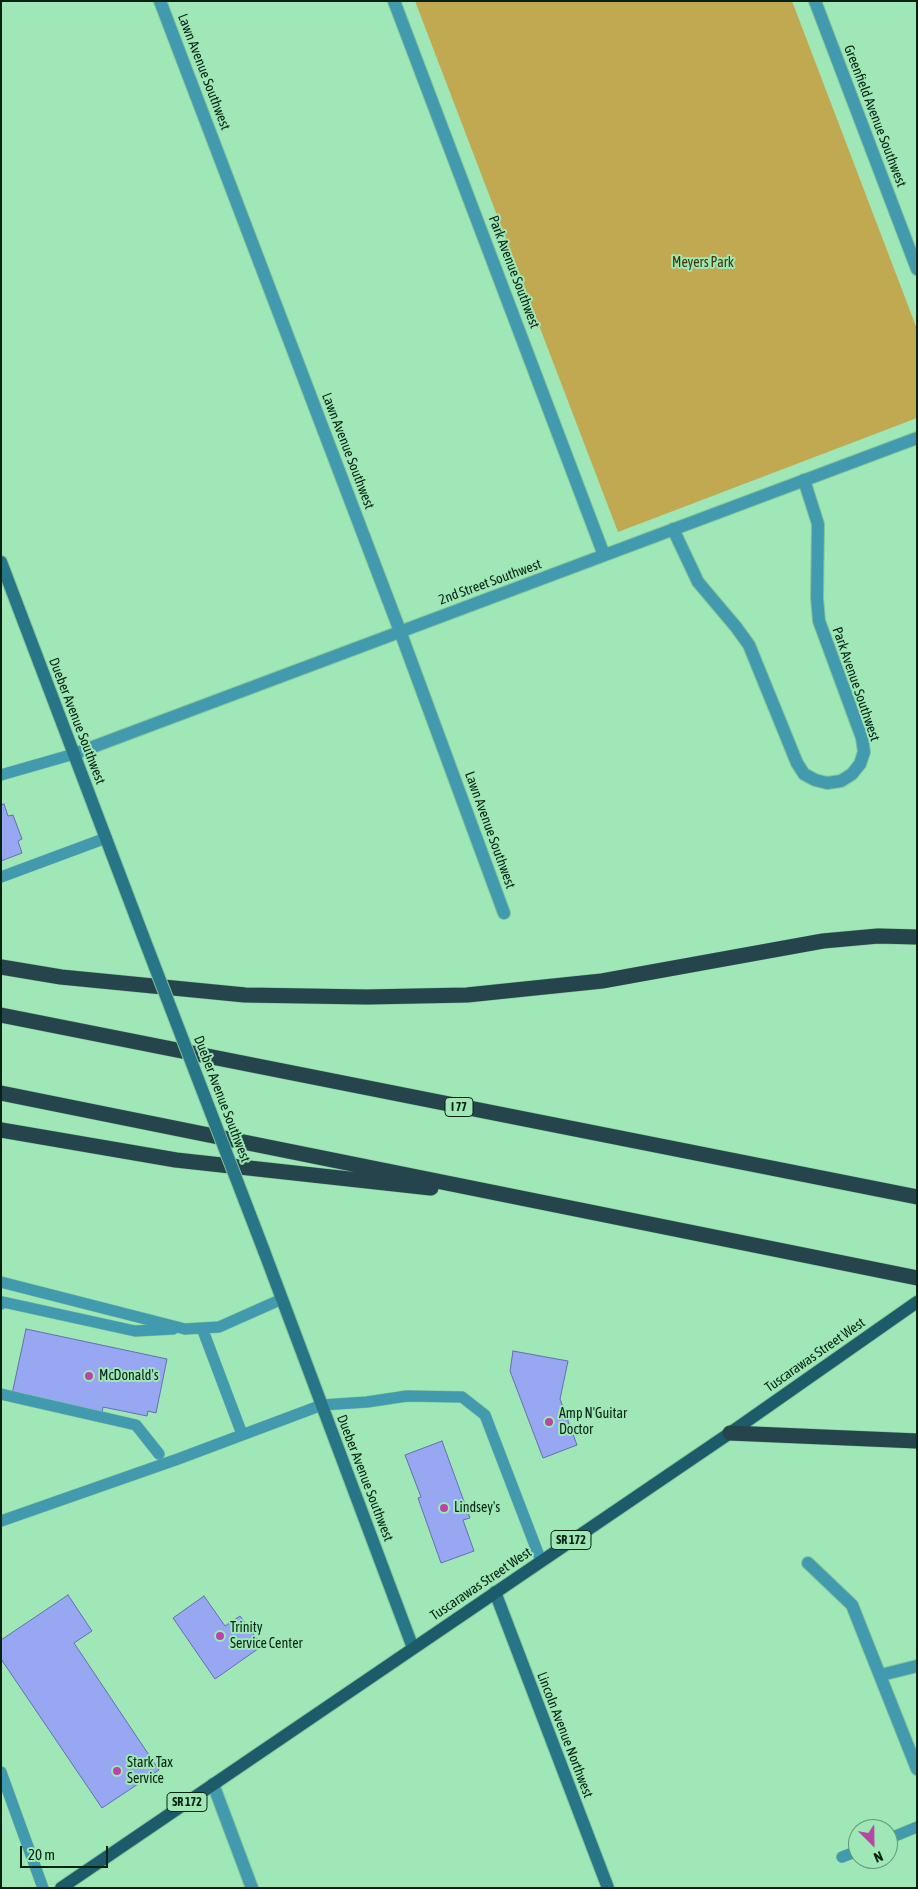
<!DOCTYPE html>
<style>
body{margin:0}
#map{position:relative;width:918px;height:1889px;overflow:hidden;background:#9fe7b7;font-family:"Asap Condensed",sans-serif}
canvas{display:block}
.frame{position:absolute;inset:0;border:2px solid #062312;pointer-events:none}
.north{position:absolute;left:848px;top:1819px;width:50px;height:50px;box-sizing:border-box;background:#9fe7b7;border:1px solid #629975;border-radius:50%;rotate:157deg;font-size:14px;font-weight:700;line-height:20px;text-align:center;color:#062312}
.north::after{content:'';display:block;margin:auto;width:18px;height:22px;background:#b747a4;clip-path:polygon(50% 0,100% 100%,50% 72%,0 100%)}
.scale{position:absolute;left:20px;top:1846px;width:88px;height:22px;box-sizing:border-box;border:2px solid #062312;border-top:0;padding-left:6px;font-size:15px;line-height:18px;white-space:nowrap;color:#062312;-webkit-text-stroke:4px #9fe7b7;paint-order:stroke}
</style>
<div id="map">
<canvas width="918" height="1889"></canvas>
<div class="frame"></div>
<div class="north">N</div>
<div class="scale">20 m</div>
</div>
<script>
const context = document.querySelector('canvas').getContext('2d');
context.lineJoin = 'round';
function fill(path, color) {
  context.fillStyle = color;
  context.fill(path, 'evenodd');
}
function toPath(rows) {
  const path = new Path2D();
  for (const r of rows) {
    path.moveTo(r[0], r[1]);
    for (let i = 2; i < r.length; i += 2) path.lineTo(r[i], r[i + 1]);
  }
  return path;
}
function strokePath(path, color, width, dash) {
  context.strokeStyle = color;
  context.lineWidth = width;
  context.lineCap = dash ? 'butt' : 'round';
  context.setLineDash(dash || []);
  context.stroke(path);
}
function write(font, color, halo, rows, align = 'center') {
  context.font = font + ' "Asap Condensed",sans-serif';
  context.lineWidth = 4;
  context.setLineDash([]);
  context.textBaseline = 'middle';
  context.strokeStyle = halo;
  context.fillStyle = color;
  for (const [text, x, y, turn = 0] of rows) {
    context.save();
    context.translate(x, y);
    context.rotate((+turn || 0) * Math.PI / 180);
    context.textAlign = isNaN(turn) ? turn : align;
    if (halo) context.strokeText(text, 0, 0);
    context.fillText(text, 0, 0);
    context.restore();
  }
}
const green = toPath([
 [415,1,792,1,917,329,917,418,618,532]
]);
const building = toPath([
 [4,804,8,816,13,815,22,839,18,841,22,853,1,861,1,805,4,804],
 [26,1329,167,1359,156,1413,148,1411,147,1416,103,1407,102,1413,12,1394,26,1329],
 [513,1351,568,1361,560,1399,577,1445,543,1458,510,1371,513,1351],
 [442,1441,470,1518,463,1520,474,1551,441,1563,418,1498,421,1497,405,1455,442,1441],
 [68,1595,92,1631,74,1643,159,1770,102,1808,1,1659,1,1640,68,1595],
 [204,1596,225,1626,240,1616,262,1646,215,1679,173,1618,204,1596]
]);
const lane = toPath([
 [1,775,74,754],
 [1,877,106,838],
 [1,1282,185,1329,219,1327,282,1299],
 [1,1304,3,1302,135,1331,173,1329],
 [202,1328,242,1434],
 [1,1394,136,1425,159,1454],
 [1,1521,178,1459,322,1405,367,1402,407,1396,462,1397,485,1415,541,1561],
 [1,1772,43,1888],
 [888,1839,917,1827],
 [842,1857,858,1851]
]);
const street = toPath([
 [160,1,400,631,504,913],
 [394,1,604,555],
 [815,1,917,269],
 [673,529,698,582,736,627,749,645,797,763,804,774,815,780,827,783,841,781,852,774,860,764,864,752,862,738,819,621,817,598,818,524,804,480],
 [74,754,917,438],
 [808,1563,852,1605,917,1769],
 [881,1675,917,1666],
 [213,1784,252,1888]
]);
const secondary = toPath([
 [1,562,143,936],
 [264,1251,413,1648],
 [495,1592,608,1888]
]);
const primary = toPath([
 [61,1888,730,1433,917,1302]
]);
const highway = toPath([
 [1,967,61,977,245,995,367,997,467,995,602,981,823,941,878,936,917,937],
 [1,1015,917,1197],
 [1,1093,917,1278],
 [1,1130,176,1160,431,1188],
 [730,1433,917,1441]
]);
const secondaryBridge = toPath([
 [143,936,264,1251]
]);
const markers = [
 [89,1376,5,"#b747a4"],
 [549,1422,5,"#b747a4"],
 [444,1508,5,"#b747a4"],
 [220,1636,5,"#b747a4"],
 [117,1771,5,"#b747a4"]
];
const shields = [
 [459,1107,28],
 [571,1540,40],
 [187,1802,40]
];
const shieldNames = [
 ["I 77",459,1107],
 ["SR 172",571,1540],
 ["SR 172",187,1802]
];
const streetNames = [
 ["Lawn Avenue Southwest",204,72,69],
 ["Greenfield Avenue Southwest",875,116,69],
 ["Park Avenue Southwest",514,272,69],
 ["Lawn Avenue Southwest",348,451,69],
 ["2nd Street Southwest",490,582,-20],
 ["Park Avenue Southwest",856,684,71],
 ["Dueber Avenue Southwest",77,721,69],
 ["Lawn Avenue Southwest",490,830,70],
 ["Dueber Avenue Southwest",222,1099,69],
 ["Tuscarawas Street West",815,1355,-35],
 ["Dueber Avenue Southwest",365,1478,69],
 ["Tuscarawas Street West",481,1584,-34],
 ["Lincoln Avenue Northwest",565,1735,69]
];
const parkNames = [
 ["Meyers Park",703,263]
];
const poiNames = [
 ["McDonald's",99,1376],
 ["Amp N'Guitar",559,1414],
 ["Doctor",559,1430],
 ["Lindsey's",454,1508],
 ["Trinity",230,1628],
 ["Service Center",230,1644],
 ["Stark Tax",127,1763],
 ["Service",127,1779]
];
fill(green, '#c1a951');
fill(building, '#98a7f1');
strokePath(building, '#636fad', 1);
strokePath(lane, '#83c499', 12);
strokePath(street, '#83c499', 14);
strokePath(secondary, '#83c499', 14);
strokePath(primary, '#83c499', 14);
strokePath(highway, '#83c499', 16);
strokePath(lane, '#429aae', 11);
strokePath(street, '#429aae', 12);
strokePath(secondary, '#267687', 12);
strokePath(primary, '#1c5c6a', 12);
strokePath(highway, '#25444c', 15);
strokePath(secondaryBridge, '#83c499', 14, []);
strokePath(secondaryBridge, '#267687', 12);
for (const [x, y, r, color] of markers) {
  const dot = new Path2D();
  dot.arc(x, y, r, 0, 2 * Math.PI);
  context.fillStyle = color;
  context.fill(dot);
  strokePath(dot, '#9fe7b7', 2);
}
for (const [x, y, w] of shields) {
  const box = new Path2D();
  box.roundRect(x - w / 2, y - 9.5, w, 19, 4);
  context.fillStyle = '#9fe7b7';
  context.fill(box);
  strokePath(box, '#062312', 1);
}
write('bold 12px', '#062312', null, shieldNames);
write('14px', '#062312', '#9fe7b7', streetNames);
write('14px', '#403402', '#9fe7b7', parkNames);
write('14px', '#062312', '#9fe7b7', poiNames, 'left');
</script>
